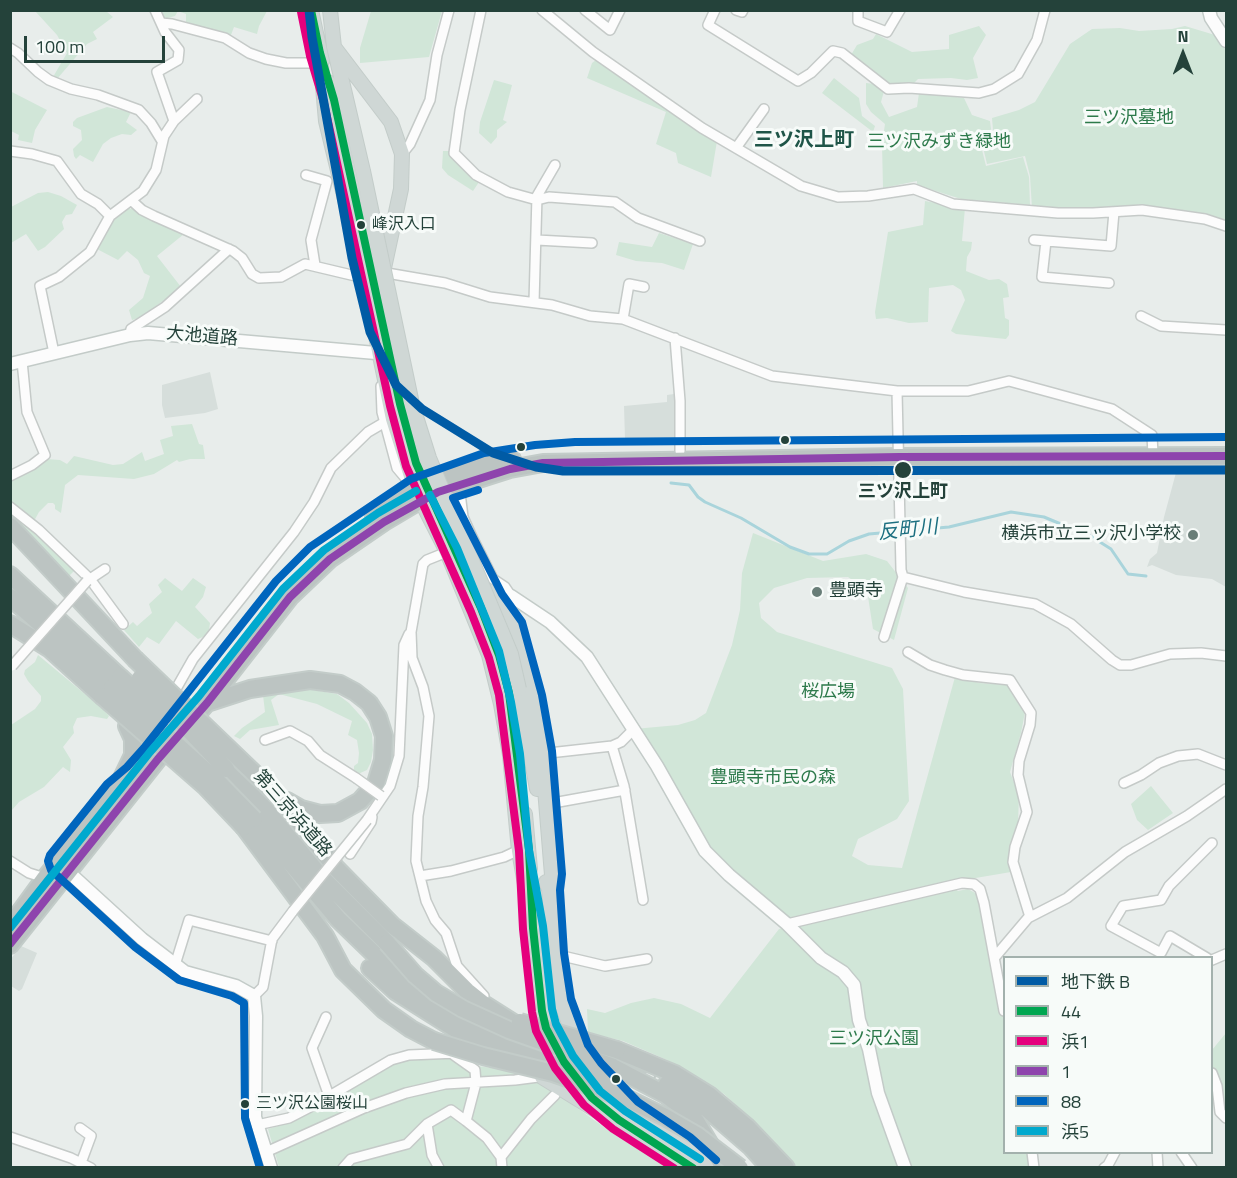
<!DOCTYPE html>
<meta charset="utf-8">
<style>
body{margin:0}
#map{position:relative;width:1237px;height:1178px;overflow:hidden;background:#e8edeb;font-family:"Titillium Web","Noto Sans JP",sans-serif}
canvas{display:block}
.frame{position:absolute;inset:0;border:12px solid #24423a;pointer-events:none}
.legend{position:absolute;left:1003px;top:956px;width:210px;height:198px;box-sizing:border-box;background:#f7fbf9;border:2px solid #a3b1ad;margin:0;padding:8px 10px;list-style:none;font-size:18px;color:#24423a}
.legend li{display:flex;align-items:center;gap:12px;height:30px}
.legend b{width:30px;border:2px solid #a3b1ad}
.north{position:absolute;left:1153px;top:24px;width:60px;height:60px;-webkit-text-stroke:4px #f7fbf9;paint-order:stroke;rotate:0deg;font-size:16px;font-weight:700;line-height:24px;text-align:center;color:#24423a}
.north::after{content:'';display:block;margin:auto;width:21px;height:27px;background:#24423a;clip-path:polygon(50% 0,100% 100%,50% 72%,0 100%)}
.scale{position:absolute;left:24px;top:36px;width:141px;height:27px;box-sizing:border-box;border:3px solid #24423a;border-top:0;padding-left:8px;font-size:18px;line-height:21px;white-space:nowrap;color:#24423a;-webkit-text-stroke:4px #f7fbf9;paint-order:stroke}
</style>
<div id="map">
<canvas width="1237" height="1178"></canvas>
<div class="frame"></div>
<ul class="legend">
<li><b style="height:8px;background:#005ba5"></b>地下鉄 B</li>
<li><b style="height:8px;background:#00a651"></b>44</li>
<li><b style="height:8px;background:#e5007d"></b>浜1</li>
<li><b style="height:8px;background:#8e44ad"></b>1</li>
<li><b style="height:8px;background:#0065bd"></b>88</li>
<li><b style="height:8px;background:#00a9ce"></b>浜5</li>
</ul>
<div class="north">N</div>
<div class="scale">100 m</div>
</div>
<script>
const context = document.querySelector('canvas').getContext('2d');
context.lineJoin = 'round';
function fill(path, color) {
  context.fillStyle = color;
  context.fill(path, 'evenodd');
}
function toPath(rows) {
  const path = new Path2D();
  for (const r of rows) {
    path.moveTo(r[0], r[1]);
    for (let i = 2; i < r.length; i += 2) path.lineTo(r[i], r[i + 1]);
  }
  return path;
}
function strokePath(path, color, width, dash) {
  context.strokeStyle = color;
  context.lineWidth = width;
  context.lineCap = dash ? 'butt' : 'round';
  context.setLineDash(dash || []);
  context.stroke(path);
}
function write(font, color, halo, rows, align = 'center') {
  context.font = font + ' "Titillium Web","Noto Sans JP",sans-serif';
  context.lineWidth = 6;
  context.setLineDash([]);
  context.textBaseline = 'middle';
  context.strokeStyle = halo;
  context.fillStyle = color;
  for (const [text, x, y, turn = 0] of rows) {
    context.save();
    context.translate(x, y);
    context.rotate((+turn || 0) * Math.PI / 180);
    context.textAlign = isNaN(turn) ? turn : align;
    if (halo) context.strokeText(text, 0, 0);
    context.fillText(text, 0, 0);
    context.restore();
  }
}
const built = toPath([
 [210,372,218,409,205,413,165,418,162,405,162,385],
 [674,394,676,439,625,439,624,406,667,402,667,395],
 [1181,467,1226,467,1226,587,1212,579,1176,575,1152,565,1147,567,1150,559,1157,553,1164,517,1177,469],
 [21,946,37,953,22,989,19,991,11,986,10,960]
]);
const green = toPath([
 [35,11,106,11,113,17,93,32,97,39,87,44,57,79,53,77,67,53,57,35],
 [158,11,267,11,259,26,257,34,234,27,231,35,186,22,186,14,178,11,175,16,164,19],
 [371,11,442,11,429,57,360,63,360,48],
 [979,26,986,35,973,58,978,78,967,80,951,78,918,79,913,84,887,85,851,55,857,45,873,39,876,34,912,52,949,49,949,35],
 [1185,26,1215,35,1226,51,1226,221,1114,210,1032,208,1030,176,1025,156,987,164,983,147,993,130,992,118,1019,110,1035,102,1070,44,1092,29,1120,28,1139,31,1172,29],
 [596,60,717,141,711,177,678,163,676,153,656,144,666,112,587,78,592,63],
 [834,78,859,98,862,116,875,126,873,132,822,93],
 [494,80,512,85,503,120,507,122,497,130,497,137,491,144,479,133,480,122],
 [866,83,875,84,884,91,881,102,889,117,917,107,919,93,964,98,972,115,990,121,991,129,981,146,986,166,1023,157,1029,177,1030,205,961,199,917,185,917,181,883,188,882,144,885,124,871,112,866,104],
 [10,91,47,110,35,130,32,143,18,140,19,135,11,131],
 [107,107,131,112,126,122,137,130,131,135,122,134,111,138,103,144,93,162,80,155,76,159,74,156,73,149,82,140,81,130,73,126,73,122,77,118],
 [443,151,452,151,472,177,479,182,473,191,448,175,442,168],
 [48,192,61,196,77,205,72,214,66,215,62,222,64,229,45,247,38,251,26,234,11,243,11,207,38,193],
 [925,201,965,208,962,241,972,242,971,250,967,257,966,271,989,280,999,279,1007,284,1009,297,1003,298,1005,318,1009,320,1009,335,1006,339,956,334,951,331,965,300,961,290,953,285,929,288,928,322,909,323,887,318,876,319,875,312,888,232,923,225],
 [131,206,184,234,157,256,181,287,142,317,132,320,129,310,143,298,150,276,144,273,138,260,127,251,118,260,97,249,114,217,125,207,131,209],
 [659,233,693,244,684,270,662,263,636,261,616,255,619,242,652,247],
 [192,424,199,444,203,445,205,459,190,459,179,462,177,460,154,474,134,479,78,475,65,485,61,513,55,509,55,505,53,503,48,503,39,512,34,521,75,570,68,577,11,516,11,478,46,459,60,460,67,464,74,456,113,465,123,464,142,452,145,461,164,454,160,440,173,436,171,426],
 [753,533,823,561,866,554,887,561,908,588,894,640,873,629,867,590,848,577,807,578,774,588,759,603,761,618,777,632,892,668,903,689,909,801,897,819,858,839,852,856,868,865,902,868,955,677,980,683,1008,685,1025,712,1021,733,1010,772,1019,796,1018,823,1009,854,1011,872,946,883,958,891,968,889,977,894,984,903,1004,1008,1004,1152,1032,1153,1035,1167,796,1167,771,1138,724,1094,667,1060,623,1041,588,1033,587,1009,605,1013,631,1003,654,998,681,1004,710,1018,779,929,787,927,705,851,634,729,678,725,695,720,706,713,732,645,740,610,742,573],
 [165,578,182,591,193,578,206,587,203,597,195,607,210,623,209,630,205,636,198,639,176,621,159,644,147,637,139,647,124,630,133,622,137,626,152,613,149,604,162,592,158,585],
 [38,655,103,709,109,716,107,719,91,716,77,718,73,727,74,733,63,747,71,760,70,772,63,767,44,787,19,802,12,810,11,725,35,709,41,701,41,696,28,681,24,674,25,670,35,662],
 [295,687,337,694,349,703,367,723,372,734,373,750,371,762,367,770,358,774,354,772,354,766,358,763,359,753,357,740,348,735,352,721,317,704,279,694,271,700,279,725,250,730,240,739,234,736,242,728,265,712,263,695],
 [1151,786,1173,813,1148,830,1137,820,1131,804],
 [1226,1033,1226,1113,1223,1110,1221,1088,1212,1065,1212,1050],
 [453,1057,478,1066,521,1072,546,1086,618,1137,668,1167,279,1167,268,1129,292,1122,393,1063,412,1059]
]);
const stream = toPath([
 [671,483,689,485,698,497,705,502,741,518,790,547,809,554,827,554,849,541,869,534,949,527,1011,512,1044,517,1092,537,1111,549,1128,574,1146,576]
]);
const highwayTunnel = toPath([
 [609,1059,656,1077]
]);
const street = toPath([
 [155,10,165,32,179,50,178,60,157,72,174,121],
 [481,10,460,110,454,153,476,175,508,192,537,200,549,197,615,202,638,218,700,241],
 [542,10,593,52,702,128,801,186,838,197,868,196,914,189,953,204,1058,213,1093,213,1142,210,1205,219,1226,226],
 [585,10,610,30,620,10],
 [715,10,708,25,798,81,811,73,833,51,842,53,888,89,909,88,979,93,994,89,1018,74,1037,40,1045,10],
 [736,10,742,12,743,10],
 [858,10,858,21,887,32,900,10],
 [161,23,172,24,225,38,249,53,266,59,286,63,320,63],
 [10,48,18,53,38,72,49,80,71,89,98,95,139,110,151,123,162,141],
 [736,148,764,109],
 [10,151,32,154,57,161,81,194,98,204,110,216],
 [402,154,410,144,430,100,437,55,449,10],
 [306,175,327,181,311,240,315,265],
 [131,200,142,210,154,216,233,251,242,258,252,274,259,278,281,277,305,264,364,278,368,277],
 [537,240,592,243],
 [1034,240,1111,246,1114,212],
 [1046,241,1042,277,1109,283],
 [381,272,445,283,490,297,552,305,590,316,623,319,772,376,897,391,968,391,1009,381,1112,409,1152,435,1153,455],
 [534,302,537,196,555,165],
 [1141,316,1161,326,1226,330],
 [623,319,629,284,644,287],
 [130,335,131,329,165,307,229,249],
 [675,338,680,401,680,451],
 [54,353,40,286,59,277,90,252,110,216,143,191,156,170,164,136,174,121,197,99],
 [381,386,382,412,397,468,413,487],
 [897,391,901,570,903,577,964,592,1035,604,1071,624,1112,660,1120,665,1131,665,1170,654,1201,653,1226,656],
 [10,476,32,465,45,455,27,412,22,361],
 [459,485,463,517,472,537,493,579,505,587,511,596],
 [10,507,39,530,90,579,123,624],
 [447,552,427,560,423,564,411,632,412,658,423,687,429,716,423,787,418,816,416,861,426,901,435,920,446,933,457,966,484,996],
 [87,581,105,569],
 [884,637,903,577],
 [908,652,930,665,945,670,963,675,1010,680,1031,713,1030,725,1019,761,1018,775,1027,812,1015,847,1013,862,1030,917],
 [172,696,193,659,294,532,314,502,331,468,368,432,397,415],
 [265,740,290,731,308,741,320,755,356,778],
 [612,746,624,786,643,900],
 [549,753,612,746,621,742,634,729],
 [1124,783,1141,775,1159,763,1178,756,1198,754,1226,765],
 [553,803,625,790],
 [367,820,390,786,399,756,404,645,409,634],
 [350,854,371,822,372,817],
 [10,861,29,873,45,878],
 [420,876,451,871,504,857,519,850],
 [787,924,962,883,974,884,980,889,984,903,1004,1011],
 [554,954,605,966,647,959],
 [995,957,1028,918,1067,898,1125,852,1187,816,1226,789],
 [1207,958,1170,936,1161,953,1111,926,1123,906,1161,900,1169,886,1212,843],
 [1212,960,1226,954],
 [175,965,189,920,272,941],
 [254,996,263,987,272,939,293,911],
 [326,1017,312,1048,329,1096],
 [1212,1073,1217,1086,1220,1112,1226,1118],
 [466,1121,487,1138,501,1157,502,1168],
 [427,1124,432,1155,439,1168],
 [257,1125,289,1118,316,1104,391,1060,409,1055,457,1053],
 [80,1128,91,1136,81,1163],
 [10,1137,71,1158,91,1168],
 [1032,1152,1034,1168],
 [1157,1152,1158,1168],
 [1181,1152,1192,1168],
 [268,1156,266,1152,364,1108,406,1093,445,1084,515,1080,546,1076],
 [501,1157,531,1119,555,1095],
 [343,1168,351,1159,407,1144,427,1124,451,1110,466,1121,476,1083,475,1070,451,1053],
 [1104,1168,1108,1165,1115,1152]
]);
const secondary = toPath([
 [1209,10,1211,18,1226,41],
 [10,364,130,335,148,333,387,354],
 [485,602,511,596,550,622,587,657,657,766,705,851,729,875,787,924,821,958,843,972,854,985,859,1020,869,1049,878,1093,905,1168],
 [63,867,142,939,185,972,236,986,254,996,256,1016,255,1117,271,1168]
]);
const primary = toPath([
 [311,10,322,61],
 [330,10,334,47,363,171],
 [334,47,391,122,402,154,401,189,384,268],
 [320,53,326,121,364,278,393,419,415,489,447,552,489,655,501,704,510,755,519,851,533,928],
 [328,82,349,174],
 [489,591,512,626,532,698,542,752,552,875,549,889],
 [519,689,537,789],
 [525,814,530,869],
 [546,882,549,889,554,954,561,1002,577,1045],
 [532,918,542,1011,549,1036],
 [542,1077,597,1111],
 [576,1080,592,1098,619,1120,694,1168],
 [616,1095,631,1110,684,1145,709,1168]
]);
const highway = toPath([
 [374,516,415,489,487,463,512,459],
 [10,526,135,659],
 [10,575,120,677],
 [10,597,112,687],
 [10,624,50,649,102,696],
 [207,703,250,689,310,680,340,684,355,692,369,703,378,717,384,736,383,760,376,783,360,801,338,813,320,814,301,809,287,801],
 [226,769,266,810,321,877,387,943],
 [120,782,133,755,133,739,127,726],
 [278,796,336,868,392,925,434,958,467,991,482,1003,531,1034],
 [254,819,338,919,400,979,437,1006,465,1021,561,1062],
 [244,827,325,936,343,970,384,1010,411,1029,434,1041],
 [10,926,45,878,115,791,138,771],
 [10,945,158,759,207,703,290,597,330,559,384,522,421,500,438,492,510,469,543,463,899,457,1226,456],
 [370,968,395,991,460,1032,523,1062],
 [617,1050,675,1074,709,1095,747,1127,786,1168],
 [611,1066,666,1095,687,1111,696,1121,724,1168],
 [667,1084,707,1109,751,1147,770,1168]
]);
const streetBridge = toPath([
 [12,666,87,581],
 [356,778,381,796],
 [293,911,367,820]
]);
const primaryBridge = toPath([
 [363,171,412,404,429,458,511,654,519,689],
 [349,174,400,404,416,463,481,608,499,655,509,693]
]);
const highwayBridge = toPath([
 [135,659,278,796],
 [120,677,160,713],
 [140,678,226,769],
 [112,687,218,782,254,819],
 [102,696,206,787,244,827],
 [387,943,415,975,436,993,463,1009,509,1030,611,1066],
 [520,1022,617,1050],
 [434,1041,483,1056,553,1073,630,1100,665,1117,698,1136,740,1168],
 [561,1062,609,1081]
]);
const bus1 = toPath([
 [311,10,320,53,334,100,400,404,416,463,481,608,499,655,509,693,529,850,533,928,542,1011,546,1028,564,1062,592,1098,619,1120,693,1168]
]);
const bus2 = toPath([
 [301,12,310,56,324,103,390,406,406,466,471,612,489,658,499,695,519,851,523,929,532,1012,536,1031,555,1068,584,1105,613,1129,674,1168]
]);
const bus3 = toPath([
 [10,944,158,759,207,703,290,597,330,559,384,522,438,492,510,469,543,463,899,457,1226,456]
]);
const bus4 = toPath([
 [478,490,453,498,502,594,522,622,542,695,552,751,562,874,560,890,564,953,571,999,588,1045,601,1063,638,1102,690,1137,716,1160],
 [260,1168,245,1118,244,1003,232,996,179,980,135,947,51,870,48,861,50,855,107,784,127,767,144,748,276,581,310,547,411,479,484,453,535,445,575,442,1226,437]
]);
const bus5 = toPath([
 [430,495,457,548,499,651,511,702,520,754,529,850,543,926,552,1009,556,1024,573,1056,600,1091,625,1111,700,1159],
 [10,928,150,752,199,696,283,589,324,550,378,513,416,491]
]);
const metro1 = toPath([
 [309,10,312,37,352,258,370,332,396,385,422,409,493,453,536,467,563,471,1226,470]
]);
const markers = [
 [361,225,5,"#24423a"],
 [785,440,5,"#24423a"],
 [521,447,5,"#24423a"],
 [903,470,9,"#24423a"],
 [1193,535,6,"#697e78"],
 [817,592,6,"#697e78"],
 [616,1079,5,"#24423a"],
 [245,1104,5,"#24423a"]
];
const busNames = [
 ["峰沢入口",372,225],
 ["三ツ沢公園桜山",256,1104]
];
const parkNames = [
 ["三ツ沢墓地",1129,119],
 ["三ツ沢みずき緑地",939,143],
 ["桜広場",828,693],
 ["豊顕寺市民の森",773,779],
 ["三ツ沢公園",874,1040]
];
const streetNames = [
 ["大池道路",202,337,5],
 ["第三京浜道路",292,814,49]
];
const stopNames = [
 ["三ツ沢上町",903,493]
];
const poiNames = [
 ["横浜市立三ッ沢小学校",1181,535],
 ["豊顕寺",829,592,"left"]
];
const neighbourhoodNames = [
 ["三ツ沢上町",804,141]
];
const waterNames = [
 ["反町川",908,531,-6]
];
fill(built, '#d6dedb');
fill(green, '#d1e6d8');
strokePath(stream, '#a9d4db', 3);
strokePath(highwayTunnel, '#c1cbc8', 16, [16, 8]);
strokePath(street, '#c5cac8', 12);
strokePath(secondary, '#c3cbc8', 15);
strokePath(primary, '#c3ccc9', 16);
strokePath(highway, '#c3ccc9', 20);
strokePath(street, '#fcfcfc', 9);
strokePath(secondary, '#fcfcfc', 12);
strokePath(primary, '#cfd7d5', 14);
strokePath(highway, '#bcc4c2', 16);
strokePath(streetBridge, '#c5cac8', 12, []);
strokePath(primaryBridge, '#c3ccc9', 16, []);
strokePath(highwayBridge, '#c3ccc9', 20, []);
strokePath(streetBridge, '#fcfcfc', 9);
strokePath(primaryBridge, '#cfd7d5', 14);
strokePath(highwayBridge, '#bcc4c2', 16);
strokePath(bus1, '#00a651', 8);
strokePath(bus2, '#e5007d', 8);
strokePath(bus3, '#8e44ad', 8);
strokePath(bus4, '#0065bd', 8);
strokePath(bus5, '#00a9ce', 8);
strokePath(metro1, '#005ba5', 9);
for (const [x, y, r, color] of markers) {
  const dot = new Path2D();
  dot.arc(x, y, r, 0, 2 * Math.PI);
  context.fillStyle = color;
  context.fill(dot);
  strokePath(dot, '#f7fbf9', 2);
}
write('16px', '#24423a', '#f7fbf9', busNames, 'left');
write('18px', '#2d7a4b', '#f7fbf9', parkNames);
write('18px', '#24423a', '#f7fbf9', streetNames);
write('bold 18px', '#24423a', '#f7fbf9', stopNames);
write('18px', '#24423a', '#f7fbf9', poiNames, 'right');
write('bold 20px', '#1f5548', '#f7fbf9', neighbourhoodNames);
write('italic 20px', '#1c6f80', '#f7fbf9', waterNames);
</script>
